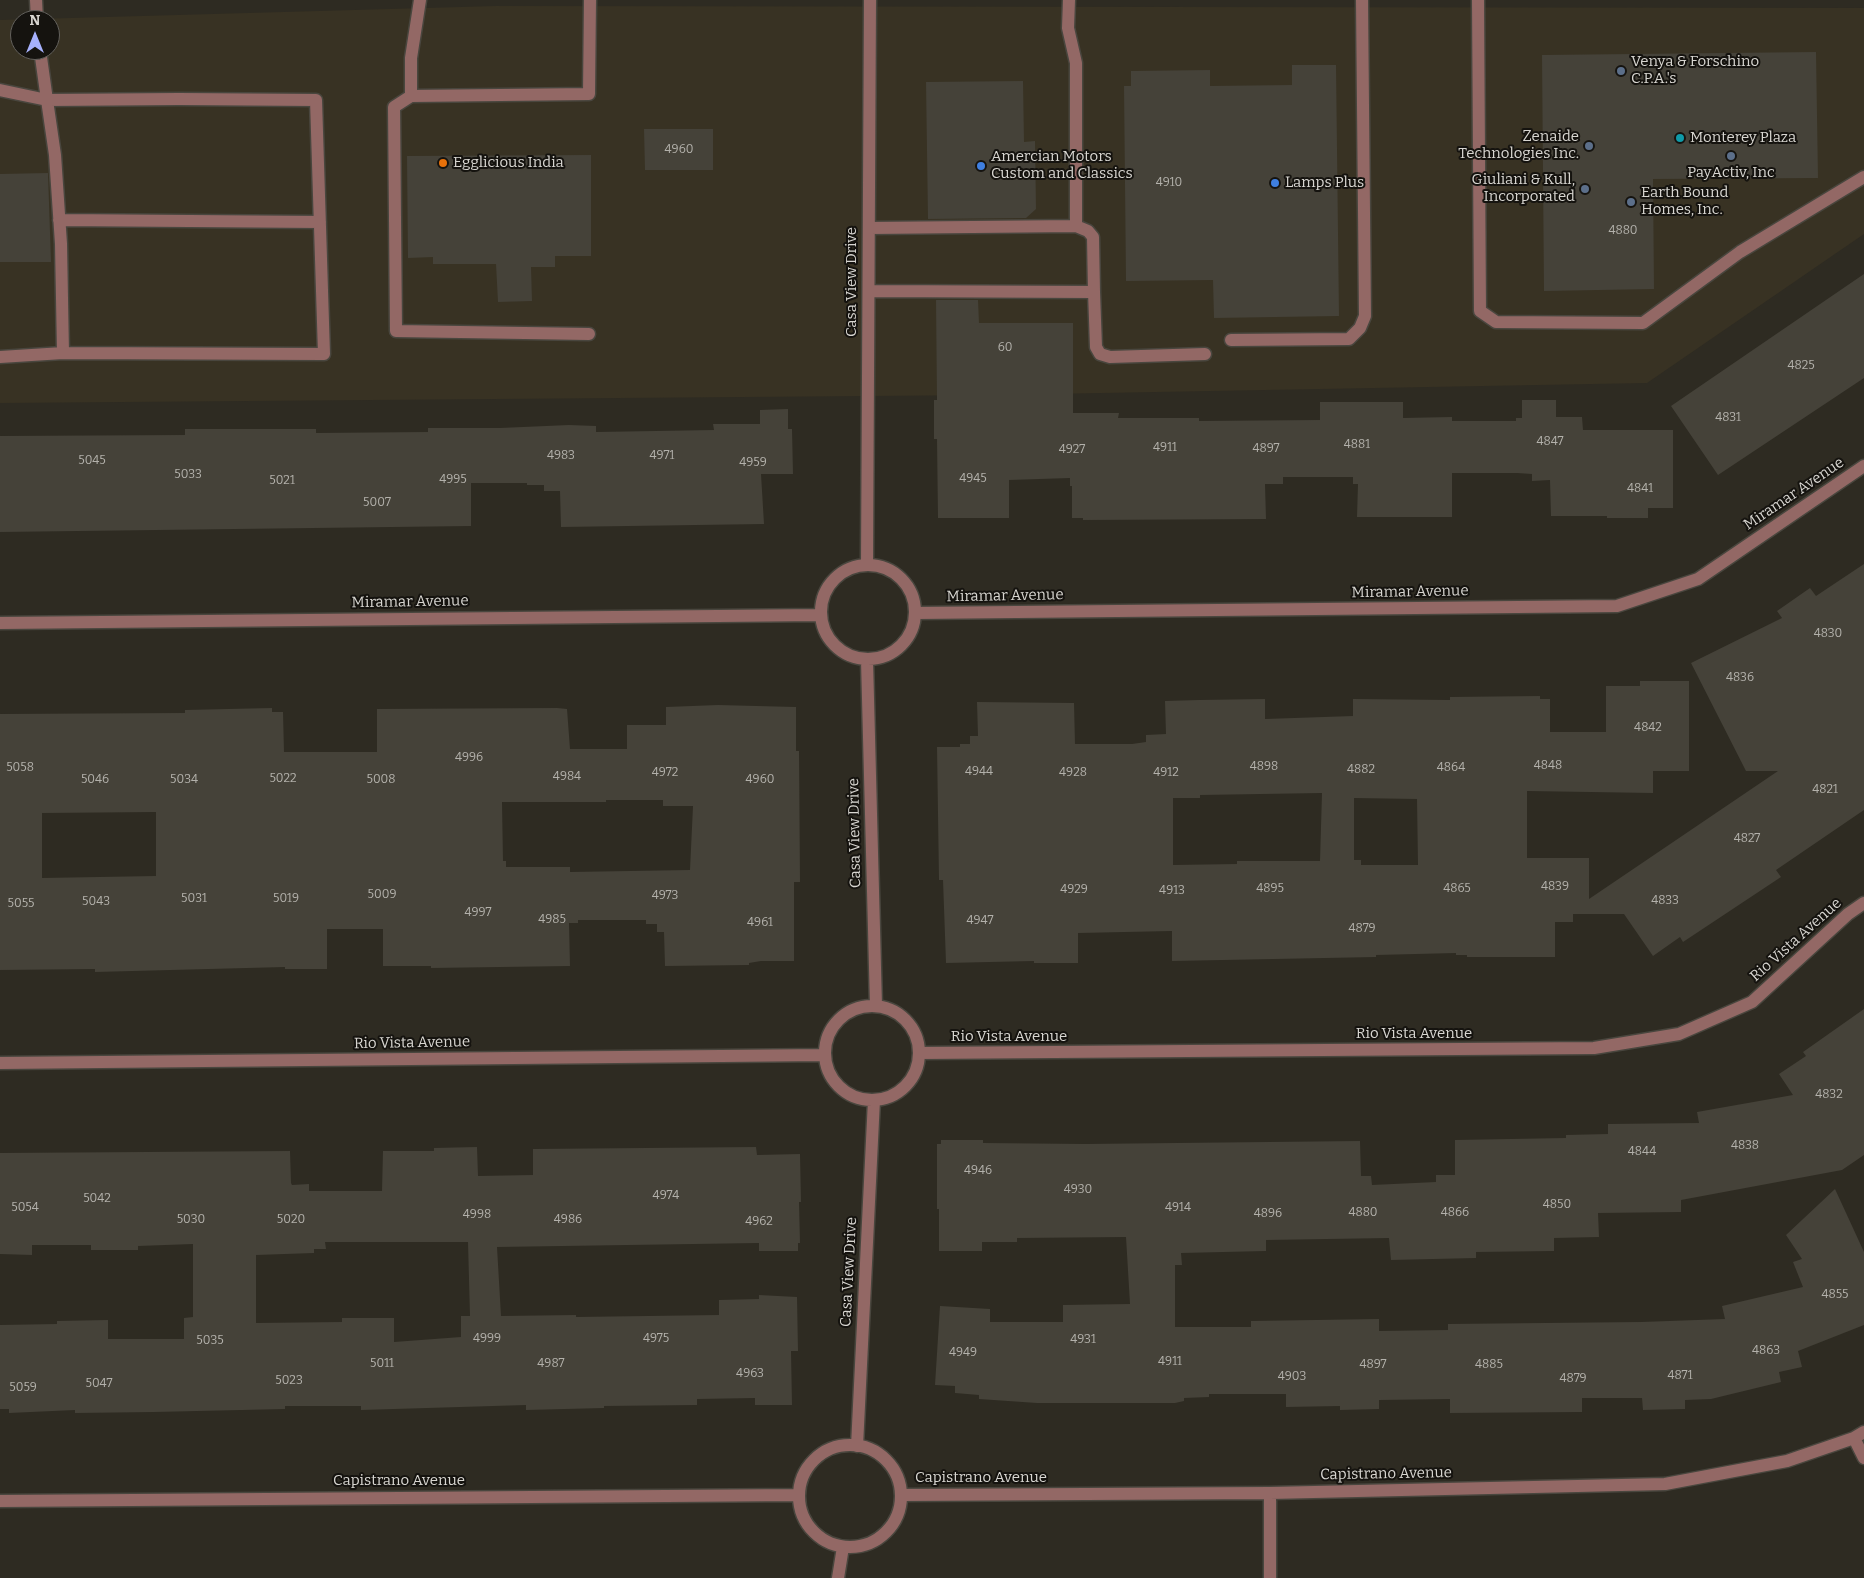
<!DOCTYPE html>
<style>
body{margin:0}
#map{position:relative;width:1864px;height:1578px;overflow:hidden;background:#2e2b22;font-family:Bitter,serif}
canvas{display:block}
.north{position:absolute;left:10px;top:10px;width:50px;height:50px;box-sizing:border-box;background:#15130f;border:1px solid #63615d;border-radius:50%;rotate:0deg;font-size:14px;font-weight:700;line-height:20px;text-align:center;color:#d8d6d1}
.north::after{content:'';display:block;margin:auto;width:18px;height:22px;background:#a6b1fc;clip-path:polygon(50% 0,100% 100%,50% 72%,0 100%)}
</style>
<div id="map">
<canvas width="1864" height="1578"></canvas>
<div class="north">N</div>
</div>
<script>
const context = document.querySelector('canvas').getContext('2d');
context.lineJoin = 'round';
function fill(path, color) {
  context.fillStyle = color;
  context.fill(path, 'evenodd');
}
function toPath(rows) {
  const path = new Path2D();
  for (const r of rows) {
    if (r.length === 3) {
      path.moveTo(r[0] + r[2], r[1]);
      path.arc(r[0], r[1], r[2], 0, 2 * Math.PI);
      continue;
    }
    path.moveTo(r[0], r[1]);
    for (let i = 2; i < r.length; i += 2) path.lineTo(r[i], r[i + 1]);
  }
  return path;
}
function strokePath(path, color, width, dash) {
  context.strokeStyle = color;
  context.lineWidth = width;
  context.lineCap = dash ? 'butt' : 'round';
  context.setLineDash(dash || []);
  context.stroke(path);
}
function write(font, color, halo, rows, align = 'center') {
  context.font = font + ' Bitter,serif';
  context.lineWidth = 4;
  context.setLineDash([]);
  context.textBaseline = 'middle';
  context.strokeStyle = halo;
  context.fillStyle = color;
  for (const [text, x, y, turn = 0] of rows) {
    context.save();
    context.translate(x, y);
    context.rotate((+turn || 0) * Math.PI / 180);
    context.textAlign = isNaN(turn) ? turn : align;
    if (halo) context.strokeText(text, 0, 0);
    context.fillText(text, 0, 0);
    context.restore();
  }
}
const built = toPath([
 [496,6,1864,8,1864,234,1647,383,993,395,0,403,0,20],
 [20,20,50,20,50,50,20,50]
]);
const building = toPath([
 [1816,52,1818,178,1653,179,1654,289,1544,291,1542,55],
 [1292,65,1336,65,1339,316,1214,318,1213,280,1126,281,1124,86,1131,86,1131,71,1210,70,1210,86,1292,85],
 [1023,81,1024,142,1035,141,1036,209,1026,218,928,219,926,82],
 [644,129,713,129,713,170,645,170],
 [591,155,591,256,555,256,555,267,531,267,532,301,498,302,496,264,433,264,433,257,408,258,407,156],
 [48,173,51,262,0,262,0,174],
 [1864,274,1864,378,1718,475,1671,406],
 [936,300,978,300,979,323,1073,323,1073,413,1119,413,1118,418,1199,418,1199,421,1320,420,1320,402,1403,402,1403,418,1452,417,1452,421,1516,421,1516,418,1522,418,1522,400,1556,400,1556,417,1582,417,1583,430,1673,430,1673,508,1648,508,1648,518,1607,518,1607,516,1551,516,1550,480,1532,481,1532,474,1517,473,1452,473,1452,517,1357,517,1358,484,1353,484,1353,477,1283,477,1283,484,1265,484,1266,519,1083,520,1083,518,1072,518,1072,486,1070,486,1070,478,1009,480,1009,518,938,518,937,439,934,439,934,400,937,400],
 [788,409,788,429,792,429,793,474,761,474,764,524,561,527,560,491,544,491,544,485,527,485,527,483,471,483,471,526,0,532,0,436,185,435,185,429,316,429,316,433,428,432,428,428,500,428,569,425,596,426,596,432,714,430,713,424,760,424,760,410],
 [1864,564,1864,810,1776,870,1781,877,1683,942,1680,937,1653,956,1624,914,1573,914,1573,922,1555,922,1555,957,1467,957,1467,955,1456,955,1456,953,1376,955,1376,957,1172,961,1172,931,1078,933,1078,963,1034,963,1034,961,946,963,943,880,939,880,937,747,960,747,960,744,970,744,970,736,978,736,977,702,1074,703,1075,744,1132,744,1146,742,1146,735,1166,734,1165,701,1199,700,1265,699,1265,719,1353,716,1353,699,1450,700,1450,697,1540,696,1540,699,1550,699,1550,732,1606,732,1606,686,1640,686,1640,681,1689,681,1689,771,1653,771,1653,793,1527,791,1527,858,1589,858,1589,899,1778,771,1746,771,1691,663,1782,618,1777,611,1810,588,1816,596],
 [1322,793,1320,861,1237,861,1237,864,1173,865,1173,798,1200,798,1200,795],
 [1354,798,1417,799,1418,865,1361,865,1361,860,1354,860],
 [718,705,796,707,796,751,799,751,800,882,794,882,794,961,761,961,749,963,749,965,665,966,664,932,657,932,657,924,646,924,646,920,578,920,578,923,569,923,570,966,431,968,431,966,383,966,383,929,327,929,327,969,285,969,285,967,95,972,95,969,0,970,0,714,185,713,185,710,272,708,272,712,283,712,284,752,377,752,377,709,557,708,567,709,570,749,627,749,627,725,666,725,666,707],
 [606,800,663,800,663,806,693,806,690,870,570,872,570,867,506,867,506,861,503,861,502,802,606,802],
 [156,812,156,876,42,878,42,813],
 [1864,1009,1864,1155,1842,1170,1681,1200,1681,1212,1598,1213,1599,1237,1554,1238,1554,1251,1476,1252,1476,1258,1391,1260,1389,1238,1266,1240,1266,1251,1181,1253,1182,1265,1175,1265,1175,1327,1251,1327,1251,1321,1379,1319,1379,1331,1448,1330,1448,1324,1641,1322,1725,1319,1722,1306,1803,1287,1793,1262,1802,1259,1786,1235,1835,1189,1864,1252,1864,1325,1798,1351,1802,1367,1779,1372,1781,1382,1711,1399,1685,1400,1685,1409,1643,1410,1642,1398,1582,1398,1582,1412,1450,1413,1450,1399,1379,1400,1379,1409,1340,1410,1340,1406,1286,1407,1286,1394,1209,1394,1209,1397,1184,1398,1184,1401,1175,1403,1037,1403,979,1399,979,1395,955,1393,955,1386,935,1385,940,1306,990,1309,990,1322,1063,1322,1063,1305,1130,1304,1126,1237,1017,1238,1017,1242,982,1242,982,1251,939,1251,939,1209,937,1209,937,1144,941,1144,941,1140,983,1140,983,1143,1085,1144,1360,1141,1361,1176,1371,1176,1372,1185,1436,1182,1436,1175,1455,1175,1455,1140,1566,1138,1566,1135,1608,1134,1608,1124,1699,1123,1697,1112,1793,1095,1779,1074,1806,1056,1803,1052],
 [477,1147,478,1176,533,1175,533,1149,756,1147,757,1155,800,1154,801,1202,799,1202,800,1243,798,1243,798,1251,759,1251,759,1243,497,1247,501,1316,576,1315,576,1317,719,1315,719,1300,759,1299,759,1295,797,1297,798,1351,791,1351,792,1405,755,1405,755,1398,697,1399,697,1405,604,1406,604,1408,526,1410,526,1405,361,1410,361,1406,285,1406,285,1409,154,1412,75,1413,75,1410,9,1413,9,1409,0,1409,0,1325,57,1324,57,1321,108,1320,108,1339,184,1339,184,1318,193,1317,193,1244,138,1246,138,1250,91,1250,91,1245,32,1245,32,1255,0,1254,0,1153,290,1151,291,1183,292,1185,309,1184,309,1191,382,1191,383,1151,434,1151,434,1148],
 [325,1242,468,1242,470,1316,461,1316,461,1337,394,1342,394,1318,342,1318,342,1322,256,1323,256,1255,314,1253,314,1249,326,1249]
]);
const minor = toPath([
 [36,0,37,20],
 [420,0,411,58,411,96,589,94,590,0],
 [1478,0,1480,311,1496,322,1643,323,1740,252,1864,177],
 [0,90,47,100,179,99,316,100,324,354,63,353,61,244,55,155,47,100,40,50],
 [411,96,394,107,396,331,589,334],
 [59,220,320,222],
 [1076,226,1088,231,1093,237,1094,292],
 [869,228,1076,226,1076,63,1068,28,1069,0],
 [869,291,1094,292,1096,347,1100,354,1110,357,1205,354],
 [1231,340,1349,339,1360,328,1365,316,1362,0],
 [0,357,63,353],
 [867,564,870,0],
 [868,612,47],
 [916,613,1617,606,1698,579,1864,466],
 [0,623,820,615],
 [867,660,876,1006],
 [872,1053,47],
 [919,1053,1594,1048,1679,1034,1752,1002,1848,914,1864,903],
 [0,1063,824,1055],
 [1854,1438,1864,1458],
 [850,1496,51],
 [857,1446,874,1100],
 [901,1495,1270,1493,1665,1484,1787,1461,1854,1438,1864,1432],
 [0,1501,799,1495],
 [838,1578,843,1547],
 [1270,1578,1270,1493]
]);
const markers = [
 [1621,71,5,"#5c6f8a"],
 [1680,138,5,"#0f9aa8"],
 [1589,146,5,"#5c6f8a"],
 [1731,156,5,"#5c6f8a"],
 [443,163,5,"#e8710a"],
 [981,166,5,"#3f7fe0"],
 [1275,183,5,"#3f7fe0"],
 [1585,189,5,"#5c6f8a"],
 [1631,202,5,"#5c6f8a"]
];
const numberNames = [
 ["4960",679,150],
 ["4910",1169,183],
 ["4880",1623,231],
 ["60",1005,348],
 ["4825",1801,366],
 ["4831",1728,418],
 ["4847",1550,442],
 ["4881",1357,445],
 ["4911",1165,448],
 ["4897",1266,449],
 ["4927",1072,450],
 ["4983",561,456],
 ["4971",662,456],
 ["5045",92,461],
 ["4959",753,463],
 ["5033",188,475],
 ["4945",973,479],
 ["4995",453,480],
 ["5021",282,481],
 ["4841",1640,489],
 ["5007",377,503],
 ["4830",1828,634],
 ["4836",1740,678],
 ["4842",1648,728],
 ["4996",469,758],
 ["4848",1548,766],
 ["4898",1264,767],
 ["5058",20,768],
 ["4864",1451,768],
 ["4882",1361,770],
 ["4944",979,772],
 ["4972",665,773],
 ["4928",1073,773],
 ["4912",1166,773],
 ["4984",567,777],
 ["5022",283,779],
 ["5046",95,780],
 ["5034",184,780],
 ["5008",381,780],
 ["4960",760,780],
 ["4821",1825,790],
 ["4827",1747,839],
 ["4839",1555,887],
 ["4895",1270,889],
 ["4865",1457,889],
 ["4929",1074,890],
 ["4913",1172,891],
 ["5009",382,895],
 ["4973",665,896],
 ["5031",194,899],
 ["5019",286,899],
 ["4833",1665,901],
 ["5043",96,902],
 ["5055",21,904],
 ["4997",478,913],
 ["4985",552,920],
 ["4947",980,921],
 ["4961",760,923],
 ["4879",1362,929],
 ["4832",1829,1095],
 ["4838",1745,1146],
 ["4844",1642,1152],
 ["4946",978,1171],
 ["4930",1078,1190],
 ["4974",666,1196],
 ["5042",97,1199],
 ["4850",1557,1205],
 ["5054",25,1208],
 ["4914",1178,1208],
 ["4880",1363,1213],
 ["4866",1455,1213],
 ["4896",1268,1214],
 ["4998",477,1215],
 ["5030",191,1220],
 ["5020",291,1220],
 ["4986",568,1220],
 ["4962",759,1222],
 ["4855",1835,1295],
 ["4999",487,1339],
 ["4975",656,1339],
 ["4931",1083,1340],
 ["5035",210,1341],
 ["4863",1766,1351],
 ["4949",963,1353],
 ["4911",1170,1362],
 ["5011",382,1364],
 ["4987",551,1364],
 ["4897",1373,1365],
 ["4885",1489,1365],
 ["4963",750,1374],
 ["4871",1680,1376],
 ["4903",1292,1377],
 ["4879",1573,1379],
 ["5023",289,1381],
 ["5047",99,1384],
 ["5059",23,1388]
];
const poiNames = [
 ["Venya & Forschino",1631,62],
 ["C.P.A.'s",1631,79],
 ["Zenaide",1579,137,"right"],
 ["Technologies Inc.",1579,154,"right"],
 ["Monterey Plaza",1690,138],
 ["Amercian Motors",991,157],
 ["Custom and Classics",991,174],
 ["Egglicious India",453,163],
 ["PayActiv, Inc",1731,173,"center"],
 ["Giuliani & Kull,",1575,180,"right"],
 ["Incorporated",1575,197,"right"],
 ["Lamps Plus",1285,183],
 ["Earth Bound",1641,193],
 ["Homes, Inc.",1641,210]
];
const streetNames = [
 ["Casa View Drive",852,282,-90],
 ["Miramar Avenue",1794,494,-34],
 ["Miramar Avenue",1410,592,-1],
 ["Miramar Avenue",1005,596,-1],
 ["Miramar Avenue",410,602,-1],
 ["Casa View Drive",855,833,-91],
 ["Rio Vista Avenue",1796,940,-42],
 ["Rio Vista Avenue",1414,1034],
 ["Rio Vista Avenue",1009,1037],
 ["Rio Vista Avenue",412,1043,-1],
 ["Casa View Drive",849,1272,-87],
 ["Capistrano Avenue",1386,1474,-1],
 ["Capistrano Avenue",981,1478],
 ["Capistrano Avenue",399,1481]
];
fill(built, '#383223');
fill(building, '#454239');
strokePath(minor, '#49463e', 15);
strokePath(minor, '#936865', 12);
for (const [x, y, r, color] of markers) {
  const dot = new Path2D();
  dot.arc(x, y, r, 0, 2 * Math.PI);
  context.fillStyle = color;
  context.fill(dot);
  strokePath(dot, '#15130f', 2);
}
write('12px', '#b3b1ab', null, numberNames);
write('15px', '#d8d6d1', '#15130f', poiNames, 'left');
write('15px', '#d8d6d1', '#15130f', streetNames);
</script>
